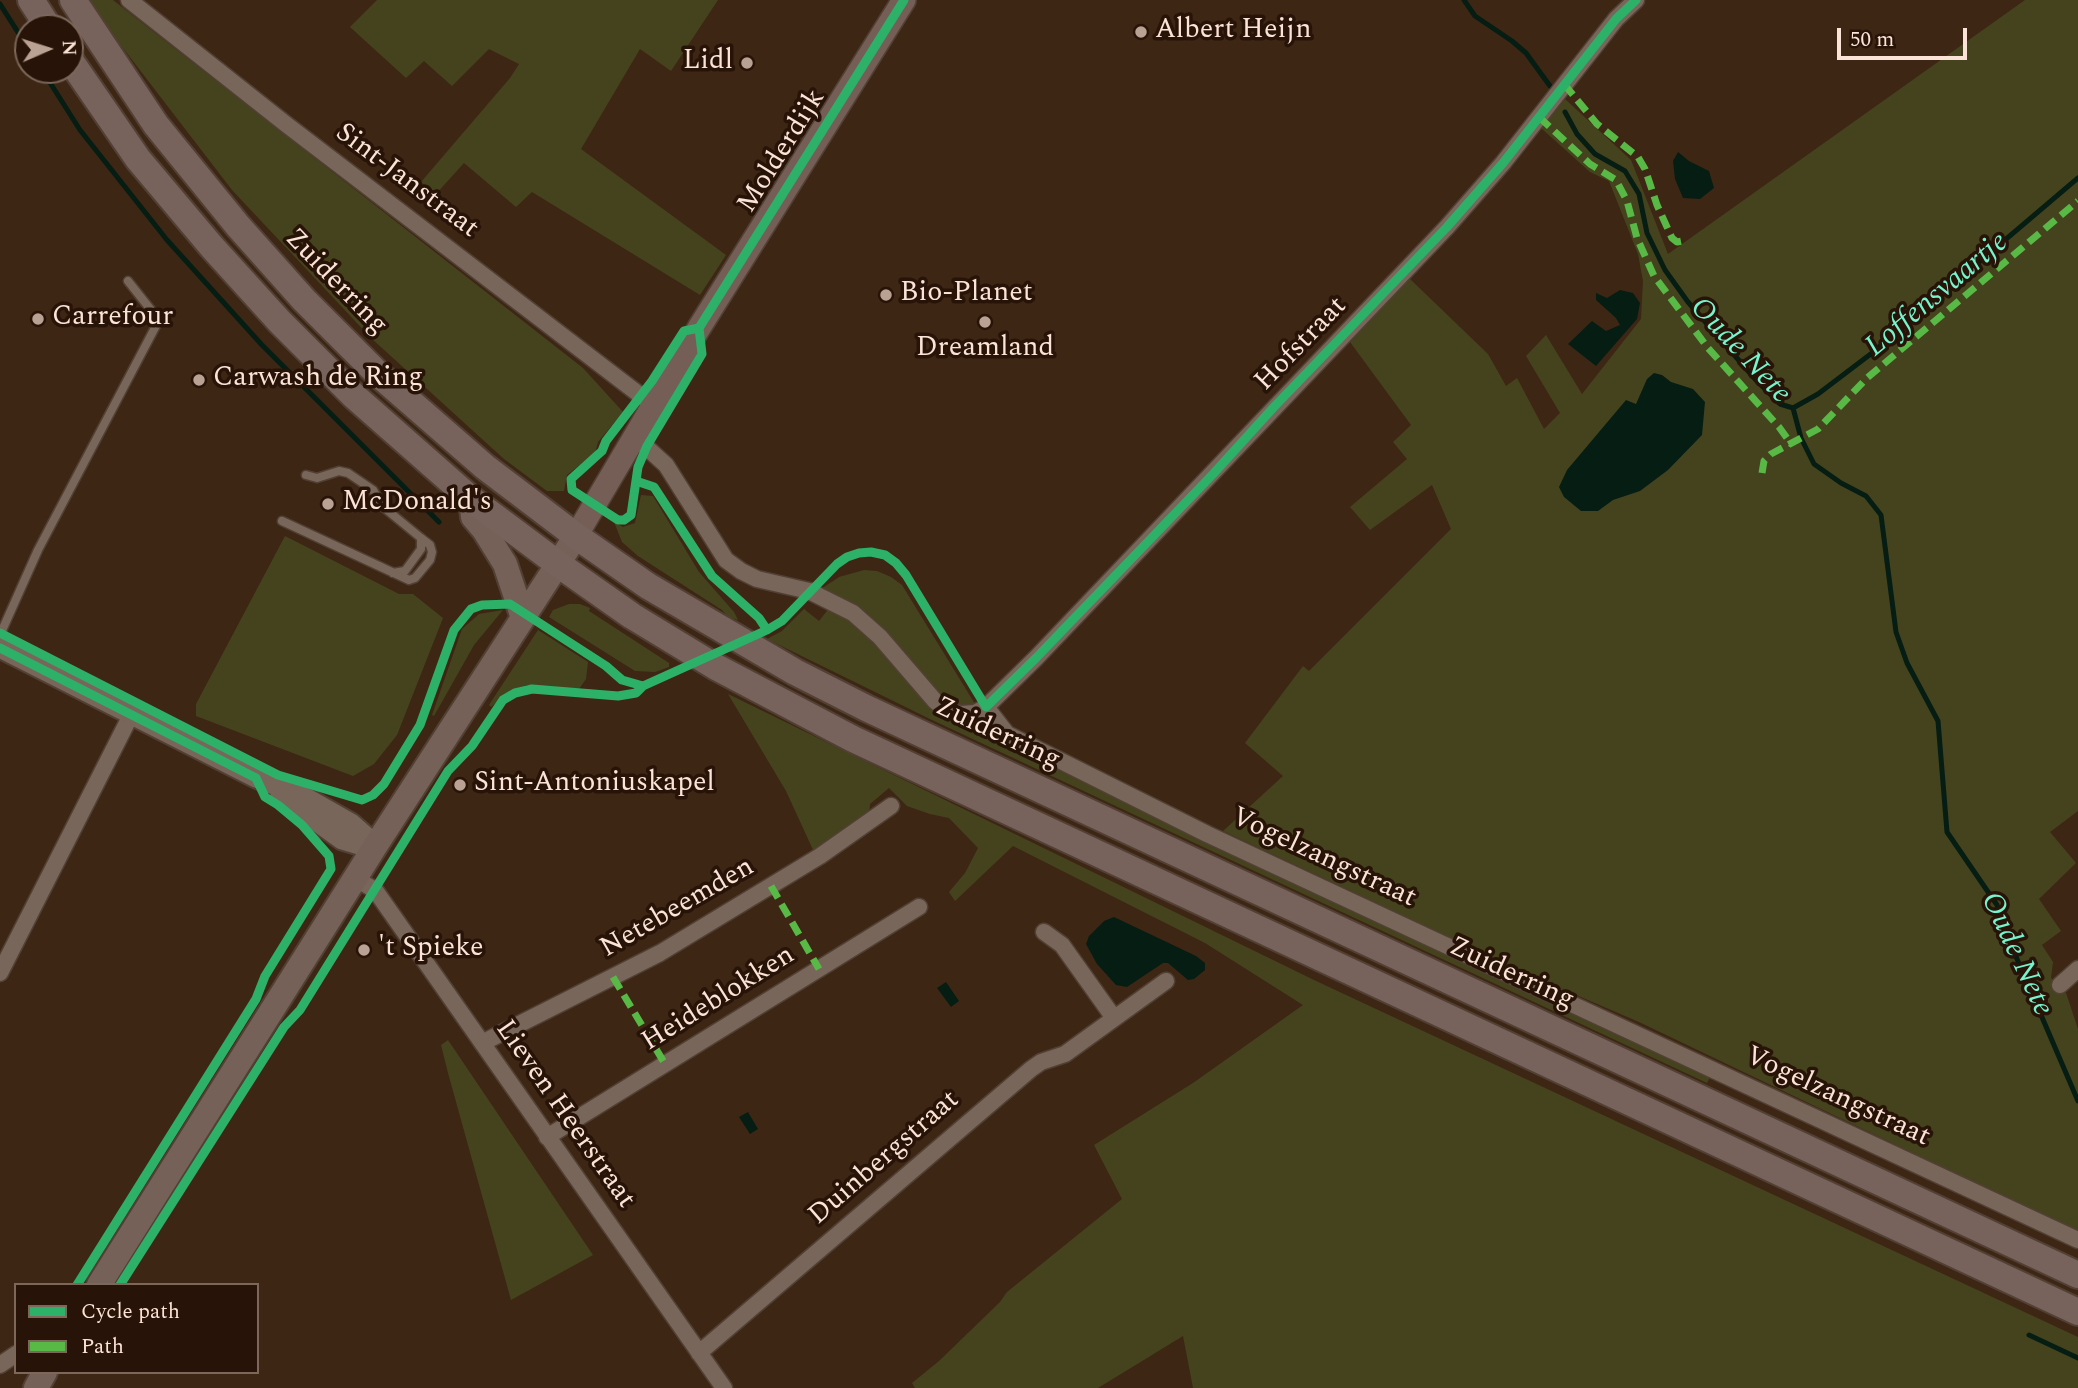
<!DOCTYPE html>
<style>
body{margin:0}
#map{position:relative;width:2078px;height:1388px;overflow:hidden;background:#3e2614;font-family:Spectral,serif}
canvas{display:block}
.legend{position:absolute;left:14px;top:1283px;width:245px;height:91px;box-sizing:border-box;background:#271307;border:2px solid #7c675a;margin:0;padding:9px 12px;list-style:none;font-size:21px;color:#fbe4d7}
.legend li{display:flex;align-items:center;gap:14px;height:35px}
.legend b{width:35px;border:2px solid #7c675a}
.north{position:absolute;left:14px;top:14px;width:70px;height:70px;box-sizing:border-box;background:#271307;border:2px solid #7c675a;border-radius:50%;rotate:87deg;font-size:19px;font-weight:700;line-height:28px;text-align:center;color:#fbe4d7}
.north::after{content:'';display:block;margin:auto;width:24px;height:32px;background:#b9a293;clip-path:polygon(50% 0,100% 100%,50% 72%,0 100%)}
.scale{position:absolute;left:1837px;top:28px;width:130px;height:32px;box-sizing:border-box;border:4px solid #fbe4d7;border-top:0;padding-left:9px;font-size:21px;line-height:24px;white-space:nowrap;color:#fbe4d7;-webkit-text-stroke:5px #271307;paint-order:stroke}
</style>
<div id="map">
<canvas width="2078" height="1388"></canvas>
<ul class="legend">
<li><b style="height:9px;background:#2db169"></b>Cycle path</li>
<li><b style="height:9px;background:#58b947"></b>Path</li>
</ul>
<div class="north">N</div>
<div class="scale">50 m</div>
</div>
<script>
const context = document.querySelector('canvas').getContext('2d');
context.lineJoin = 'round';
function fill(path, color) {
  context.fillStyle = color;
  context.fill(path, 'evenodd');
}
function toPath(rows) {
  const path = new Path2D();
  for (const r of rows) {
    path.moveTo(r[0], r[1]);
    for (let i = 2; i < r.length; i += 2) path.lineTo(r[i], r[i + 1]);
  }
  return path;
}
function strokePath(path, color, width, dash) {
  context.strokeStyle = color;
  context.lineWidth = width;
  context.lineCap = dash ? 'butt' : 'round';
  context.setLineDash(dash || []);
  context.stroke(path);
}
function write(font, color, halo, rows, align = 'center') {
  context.font = font + ' Spectral,serif';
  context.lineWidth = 7;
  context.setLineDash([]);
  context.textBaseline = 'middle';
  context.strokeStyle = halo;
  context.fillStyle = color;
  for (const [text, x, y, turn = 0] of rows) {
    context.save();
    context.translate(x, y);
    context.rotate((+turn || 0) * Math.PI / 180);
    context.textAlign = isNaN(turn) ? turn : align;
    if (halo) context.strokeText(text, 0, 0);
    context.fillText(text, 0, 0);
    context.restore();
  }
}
const green = toPath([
 [86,0,113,0,583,368,623,412,598,442,595,453,567,475,564,491,547,491,504,459,371,338,232,190],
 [377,0,718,0,671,71,640,49,581,149,726,255,700,295,532,192,516,207,464,163,435,195,421,182,510,78,519,64,489,49,452,86,424,61,406,78,350,27],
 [2025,0,2078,0,2078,811,2050,832,2076,863,2039,899,2061,931,2042,945,2053,962,2051,978,2066,993,2078,1029,2078,1232,1639,1022,1532,976,1223,831,1283,776,1245,743,1303,666,1309,671,1451,529,1432,485,1370,530,1350,507,1407,459,1393,442,1411,425,1350,342,1409,278,1488,354,1506,386,1517,378,1544,429,1560,413,1526,356,1546,335,1582,394,1641,319,1643,281,1638,254,1609,181,1590,172,1541,128,1565,99,1631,160,1668,254],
 [641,495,653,496,699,572,734,612,738,620,728,617,722,610,638,556,622,542,614,522,623,527,635,523],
 [285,536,399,594,413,594,443,618,397,735,374,764,353,776,196,716,196,704],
 [864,570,877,571,891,577,902,585,975,704,961,707,951,705,821,589,839,577],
 [569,604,580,604,590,608,589,611,669,663,669,667,655,672,635,671,549,617,553,610],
 [830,607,871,638,957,721,968,722,1006,742,1711,1075,1707,1083,930,719,767,639,782,631,804,609,819,621],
 [503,610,474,645,434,716,432,715,462,629,479,614],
 [538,630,588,662,586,679,579,689,527,685,511,690,491,707,489,705],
 [728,694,1314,980,2078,1337,2078,1388,1193,1388,1183,1336,1098,1388,915,1388,912,1383,939,1361,1000,1302,1007,1292,1122,1199,1094,1145,1193,1083,1303,1005,1205,943,1013,846,955,901,949,892,965,873,978,848,949,818,930,814,907,806,889,788,870,804,869,814,814,852,786,791],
 [448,1040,593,1255,511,1300,448,1073,441,1045]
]);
const water = toPath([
 [1678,152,1689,161,1709,171,1714,188,1700,199,1683,198,1675,179,1673,161],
 [1620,290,1633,293,1640,303,1637,319,1596,366,1568,344,1592,321,1606,331,1620,325,1616,318,1596,300,1596,293,1607,298],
 [1654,373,1662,375,1671,382,1693,389,1705,402,1702,435,1668,470,1640,491,1613,500,1598,511,1581,511,1564,497,1559,487,1567,470,1626,400,1636,404,1647,379],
 [1114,917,1196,956,1205,963,1205,970,1194,979,1188,980,1168,963,1163,963,1127,987,1116,985,1097,964,1086,944,1089,936,1104,921],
 [946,982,959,1001,951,1007,937,988],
 [748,1112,758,1129,750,1134,739,1117]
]);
const stream = toPath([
 [1464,0,1475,16,1512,41,1526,53,1550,86],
 [0,4,28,48],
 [42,70,80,130,167,240,262,345,439,522],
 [1565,112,1577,134,1595,154,1625,171,1639,194,1647,233,1665,270,1688,302,1756,380,1780,404,1793,408],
 [1793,408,1801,438,1814,464,1841,483,1866,496,1881,515,1896,632,1907,663,1938,721,1947,832,1997,905,2011,945,2078,1101],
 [1793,408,1818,394,1872,353,2078,178],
 [2029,1335,2078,1358]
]);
const service = toPath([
 [306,475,317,478,339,471,348,473,373,490,382,506,421,538,421,549,405,571,393,573],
 [282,521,409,580,415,578,430,560,432,552,430,545,421,538],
 [0,635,38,550,159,320,128,281]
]);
const minor = toPath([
 [129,0,287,125,653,405],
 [634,436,666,465,726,560,741,571,757,579,809,591,853,613,880,637,935,701,947,711,961,714,975,713,986,707,1036,658,1447,227,1503,163,1616,19,1636,0],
 [986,707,1007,734,1207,834,2078,1240],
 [356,879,375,890,724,1388],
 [1044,932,1062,945,1114,1018],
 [0,973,131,715],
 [2060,985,2078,969],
 [482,1043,660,953,820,856,891,806],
 [547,1137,919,907],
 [699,1353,1031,1069,1041,1062,1065,1054,1166,981],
 [0,1365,16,1354]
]);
const tertiary = toPath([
 [0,648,256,778,307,798,351,823,376,845],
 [280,795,342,840,362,846,376,845]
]);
const secondary = toPath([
 [576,536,699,328,904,0]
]);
const primary = toPath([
 [471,499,473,517,484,530,505,564,523,618],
 [99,1285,376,845,576,536],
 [36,1388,45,1372]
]);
const trunk = toPath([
 [31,0,49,28],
 [73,0,156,125,238,226,304,300,377,373,485,467,576,536,648,586,795,672,866,708,2078,1275],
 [70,60,138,159,212,247,280,322,354,396,471,499,558,564,632,616,716,667,853,739,2078,1312]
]);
const quiet = toPath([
 [1564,84,1597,124,1638,157,1645,169,1657,205,1672,238,1677,242,1682,241],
 [1539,117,1590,164,1616,180,1627,201,1637,238,1654,276,1708,348,1779,427,1792,445],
 [1762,473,1764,461,1771,454,1818,429,1867,378,2078,201],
 [771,886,819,969],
 [613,977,665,1064]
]);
const cycleway = toPath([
 [699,328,702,354,647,446,638,467,631,515,624,520,618,520,572,490,571,479,602,451,606,441,652,381,684,331,699,328],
 [699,328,904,0],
 [636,481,654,487,712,576,759,618,767,630],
 [0,633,278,775,362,800,373,795,384,784,420,725,454,630,471,609,482,605,510,604,606,666,622,680,643,686],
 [0,648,256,778,265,797,278,805,302,825,329,856,331,869,265,976,256,999,77,1285],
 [120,1285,284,1027,300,1010,448,771,472,746,503,700,515,693,532,689,618,696,636,693,643,686,767,630,782,621,837,564,847,557,859,553,871,552,885,555,896,563,906,575,986,707,1036,658,1214,473,1273,408,1447,227,1503,163,1616,19,1636,0]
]);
const markers = [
 [1141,32,7,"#b9a293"],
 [747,63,7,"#b9a293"],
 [886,295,7,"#b9a293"],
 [38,319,7,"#b9a293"],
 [985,322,7,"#b9a293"],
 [199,380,7,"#b9a293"],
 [328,504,7,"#b9a293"],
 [460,785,7,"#b9a293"],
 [364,950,7,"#b9a293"]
];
const poiNames = [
 ["Albert Heijn",1155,32],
 ["Lidl",733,63,"right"],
 ["Bio-Planet",900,295],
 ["Carrefour",52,319],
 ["Dreamland",985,350,"center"],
 ["Carwash de Ring",213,380],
 ["McDonald's",342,504],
 ["Sint-Antoniuskapel",474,785],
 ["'t Spieke",378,950]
];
const streetNames = [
 ["Molderdijk",783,152,-58],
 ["Sint-Janstraat",406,182,37],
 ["Zuiderring",335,283,46],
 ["Hofstraat",1302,345,-46],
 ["Zuiderring",997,735,25],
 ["Vogelzangstraat",1323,859,25],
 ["Netebeemden",678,909,-30],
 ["Zuiderring",1511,975,25],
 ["Heideblokken",719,1000,-32],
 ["Vogelzangstraat",1837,1098,25],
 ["Lieven Heerstraat",564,1115,55],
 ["Duinbergstraat",885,1159,-41]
];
const waterNames = [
 ["Loffensvaartje",1938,296,-40],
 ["Oude Nete",1739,352,47],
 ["Oude Nete",2015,955,65]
];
fill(green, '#45431d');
fill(water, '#061d14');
strokePath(stream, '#061d14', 5);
strokePath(service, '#524035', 11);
strokePath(minor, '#524035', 19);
strokePath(tertiary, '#524035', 23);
strokePath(secondary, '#524035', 26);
strokePath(primary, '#524035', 28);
strokePath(trunk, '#524035', 30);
strokePath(service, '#79665b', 8);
strokePath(minor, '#79665b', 16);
strokePath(tertiary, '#79665b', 19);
strokePath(secondary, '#745e55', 23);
strokePath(primary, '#766159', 24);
strokePath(trunk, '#78625c', 26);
strokePath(quiet, '#58b947', 7, [14, 7]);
strokePath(cycleway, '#2db169', 9);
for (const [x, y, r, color] of markers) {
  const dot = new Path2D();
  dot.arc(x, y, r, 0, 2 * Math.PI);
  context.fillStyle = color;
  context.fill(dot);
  strokePath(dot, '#271307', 2.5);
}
write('28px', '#fbe4d7', '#271307', poiNames, 'left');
write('28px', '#fbe4d7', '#271307', streetNames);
write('italic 30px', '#76f4cd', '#271307', waterNames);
</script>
